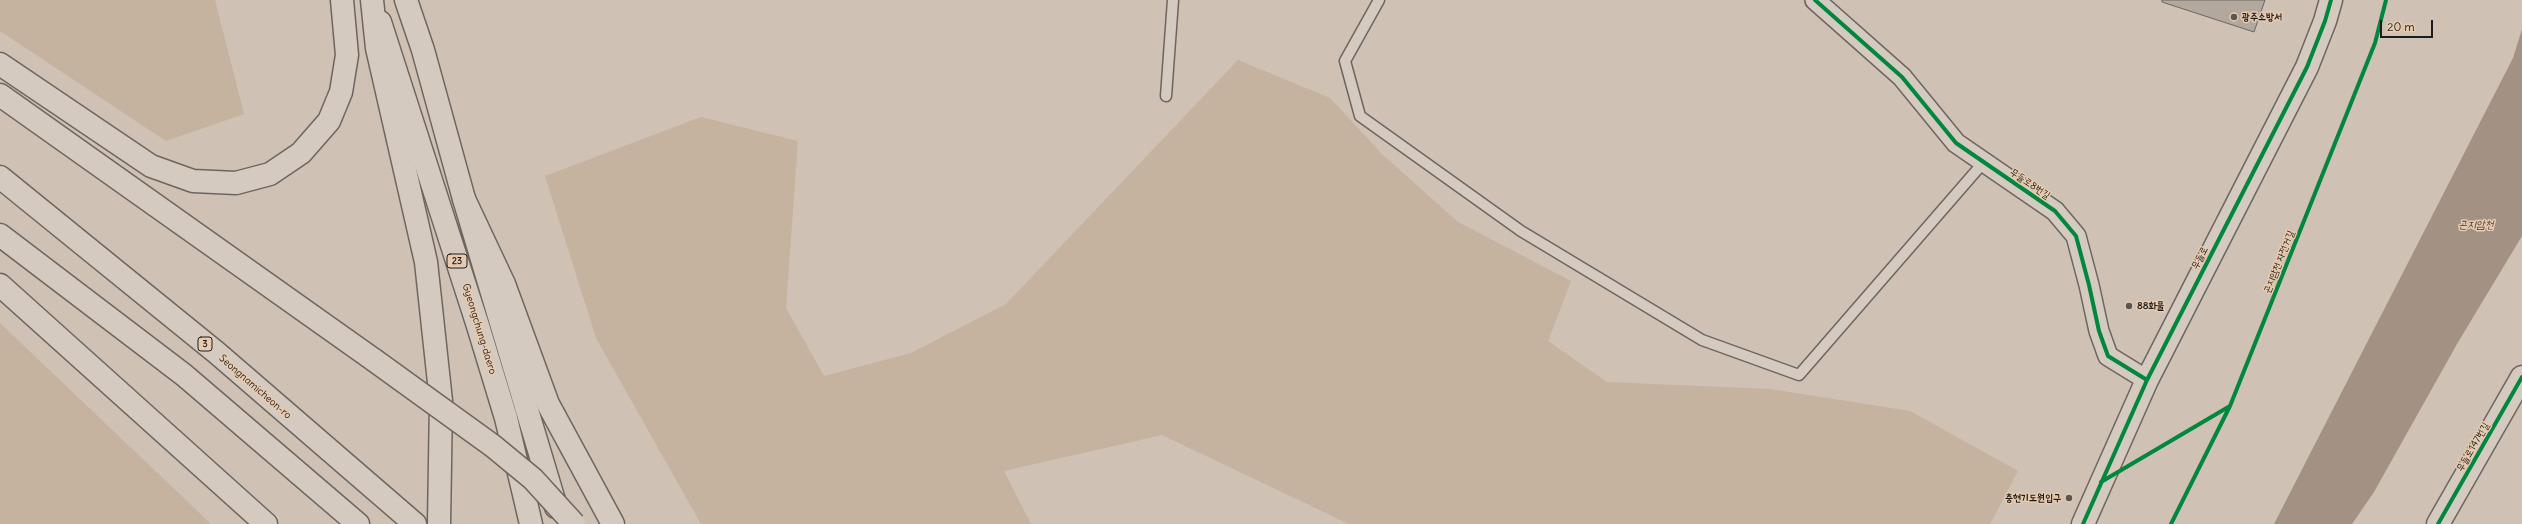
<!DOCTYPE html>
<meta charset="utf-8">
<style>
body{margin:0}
#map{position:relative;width:2522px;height:524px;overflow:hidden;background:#cfc1b3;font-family:Delius,sans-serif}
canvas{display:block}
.scale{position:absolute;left:2380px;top:20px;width:53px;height:18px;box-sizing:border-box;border:2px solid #1c1c1c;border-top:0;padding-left:5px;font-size:12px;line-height:14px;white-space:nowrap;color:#1c1c1c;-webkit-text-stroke:3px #e8cbaf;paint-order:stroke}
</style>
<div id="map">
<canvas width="2522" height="524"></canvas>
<div class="scale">20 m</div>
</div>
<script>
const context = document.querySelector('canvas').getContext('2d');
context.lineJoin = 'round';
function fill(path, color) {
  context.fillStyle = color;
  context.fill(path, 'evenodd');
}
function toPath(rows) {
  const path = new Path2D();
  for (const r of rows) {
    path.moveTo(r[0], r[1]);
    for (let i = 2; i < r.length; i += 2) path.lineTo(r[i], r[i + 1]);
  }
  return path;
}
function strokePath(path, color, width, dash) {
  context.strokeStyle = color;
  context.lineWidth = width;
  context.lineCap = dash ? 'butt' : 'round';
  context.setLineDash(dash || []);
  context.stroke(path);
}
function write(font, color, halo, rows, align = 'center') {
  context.font = font + ' Delius,"Poor Story",sans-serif';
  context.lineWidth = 3;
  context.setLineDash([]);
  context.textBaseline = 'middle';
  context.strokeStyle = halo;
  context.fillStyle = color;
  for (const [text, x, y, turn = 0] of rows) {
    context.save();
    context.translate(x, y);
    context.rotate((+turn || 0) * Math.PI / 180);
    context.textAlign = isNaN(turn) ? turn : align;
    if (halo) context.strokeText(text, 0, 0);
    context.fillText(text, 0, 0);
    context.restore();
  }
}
const green = toPath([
 [0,0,215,0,244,114,166,141,0,31],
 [1238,60,1330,98,1383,155,1458,222,1571,281,1548,341,1607,382,1770,389,1910,411,2018,471,1990,524,1349,524,1162,435,1004,471,1031,524,701,524,596,338,545,176,701,117,798,141,786,308,824,376,911,353,1006,304],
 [0,323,211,524,0,524]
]);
const water = toPath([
 [2522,29,2522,236,2457,344,2374,492,2352,524,2274,524,2513,58]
]);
const building = toPath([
 [2162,0,2265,0,2254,32,2162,2,2162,0]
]);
const lane = toPath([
 [1379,0,1345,61,1360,116,1521,231,1702,340,1799,375,1983,163],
 [1166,96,1173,0]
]);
const street = toPath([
 [1815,0,1902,77,1956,143,2055,211,2076,236,2089,285,2099,331,2108,356,2147,380]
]);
const secondary = toPath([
 [2083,524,2147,380,2307,67,2325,21,2331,0],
 [2438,524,2522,377]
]);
const primary = toPath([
 [406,0,423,50,464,199,556,507],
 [380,22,478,326,506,418,531,524]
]);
const highway = toPath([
 [372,0,377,48,426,262,441,401,439,524],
 [0,64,151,166,193,181,236,183,270,174,301,153,329,121,341,92,347,55,342,0],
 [0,95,374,360],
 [0,177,217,353,415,524],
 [464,199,504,284,548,404,613,524],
 [0,235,184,375,358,524],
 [0,285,266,524]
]);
const highwayBridge = toPath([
 [374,360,493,446,533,479,574,524]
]);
const cycleway = toPath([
 [1815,0,1902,77,1956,143,2055,211,2076,236,2089,285,2099,331,2108,356,2147,380],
 [2101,482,2230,406],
 [2083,524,2147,380,2307,67,2325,21,2331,0],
 [2171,524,2230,406,2375,43,2386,0],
 [2438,524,2522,377]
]);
const markers = [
 [2234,17,4,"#5b5651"],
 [2129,306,4,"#5b5651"],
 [2069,498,4,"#5b5651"]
];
const shields = [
 [457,261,20],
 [205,344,14]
];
const shieldNames = [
 ["23",457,261],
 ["3",205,344]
];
const poiNames = [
 ["광주소방서",2242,17],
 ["88화물",2137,306],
 ["충현기도원입구",2061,498,"right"]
];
const streetNames = [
 ["무들로8번길",2030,184,34],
 ["무들로",2200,258,-63],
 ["곤지암천 자전거길",2279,262,-68],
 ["Gyeongchung-daero",479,329,73],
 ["Seongnamicheon-ro",255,387,41],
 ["무들로147번길",2473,447,-60]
];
const waterNames = [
 ["곤지암천",2476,225]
];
fill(green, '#c5b29f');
fill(water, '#a39284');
fill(building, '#b2a89e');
strokePath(building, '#6d6660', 1);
strokePath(lane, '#6d6660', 13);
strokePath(street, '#6d6660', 22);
strokePath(secondary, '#6d6660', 25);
strokePath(primary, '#6d6660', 25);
strokePath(highway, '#6d6660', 25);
strokePath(lane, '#d4cac0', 10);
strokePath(street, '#d4cac0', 19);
strokePath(secondary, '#d4cac0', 22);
strokePath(primary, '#d4cac0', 22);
strokePath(highway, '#d4cac0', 22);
strokePath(highwayBridge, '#6d6660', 25, []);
strokePath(highwayBridge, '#d4cac0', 22);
strokePath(cycleway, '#00873e', 4);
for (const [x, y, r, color] of markers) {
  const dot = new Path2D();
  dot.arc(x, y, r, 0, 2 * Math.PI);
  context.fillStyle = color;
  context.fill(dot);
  strokePath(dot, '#e8cbaf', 1.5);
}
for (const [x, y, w] of shields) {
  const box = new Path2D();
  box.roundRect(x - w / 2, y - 7, w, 14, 3);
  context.fillStyle = '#e8cbaf';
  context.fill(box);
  strokePath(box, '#1c1c1c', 1);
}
write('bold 9px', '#1c1c1c', null, shieldNames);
write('bold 10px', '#1c1c1c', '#e8cbaf', poiNames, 'left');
write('10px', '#1c1c1c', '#e8cbaf', streetNames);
write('italic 11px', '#453e39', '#e8cbaf', waterNames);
</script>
